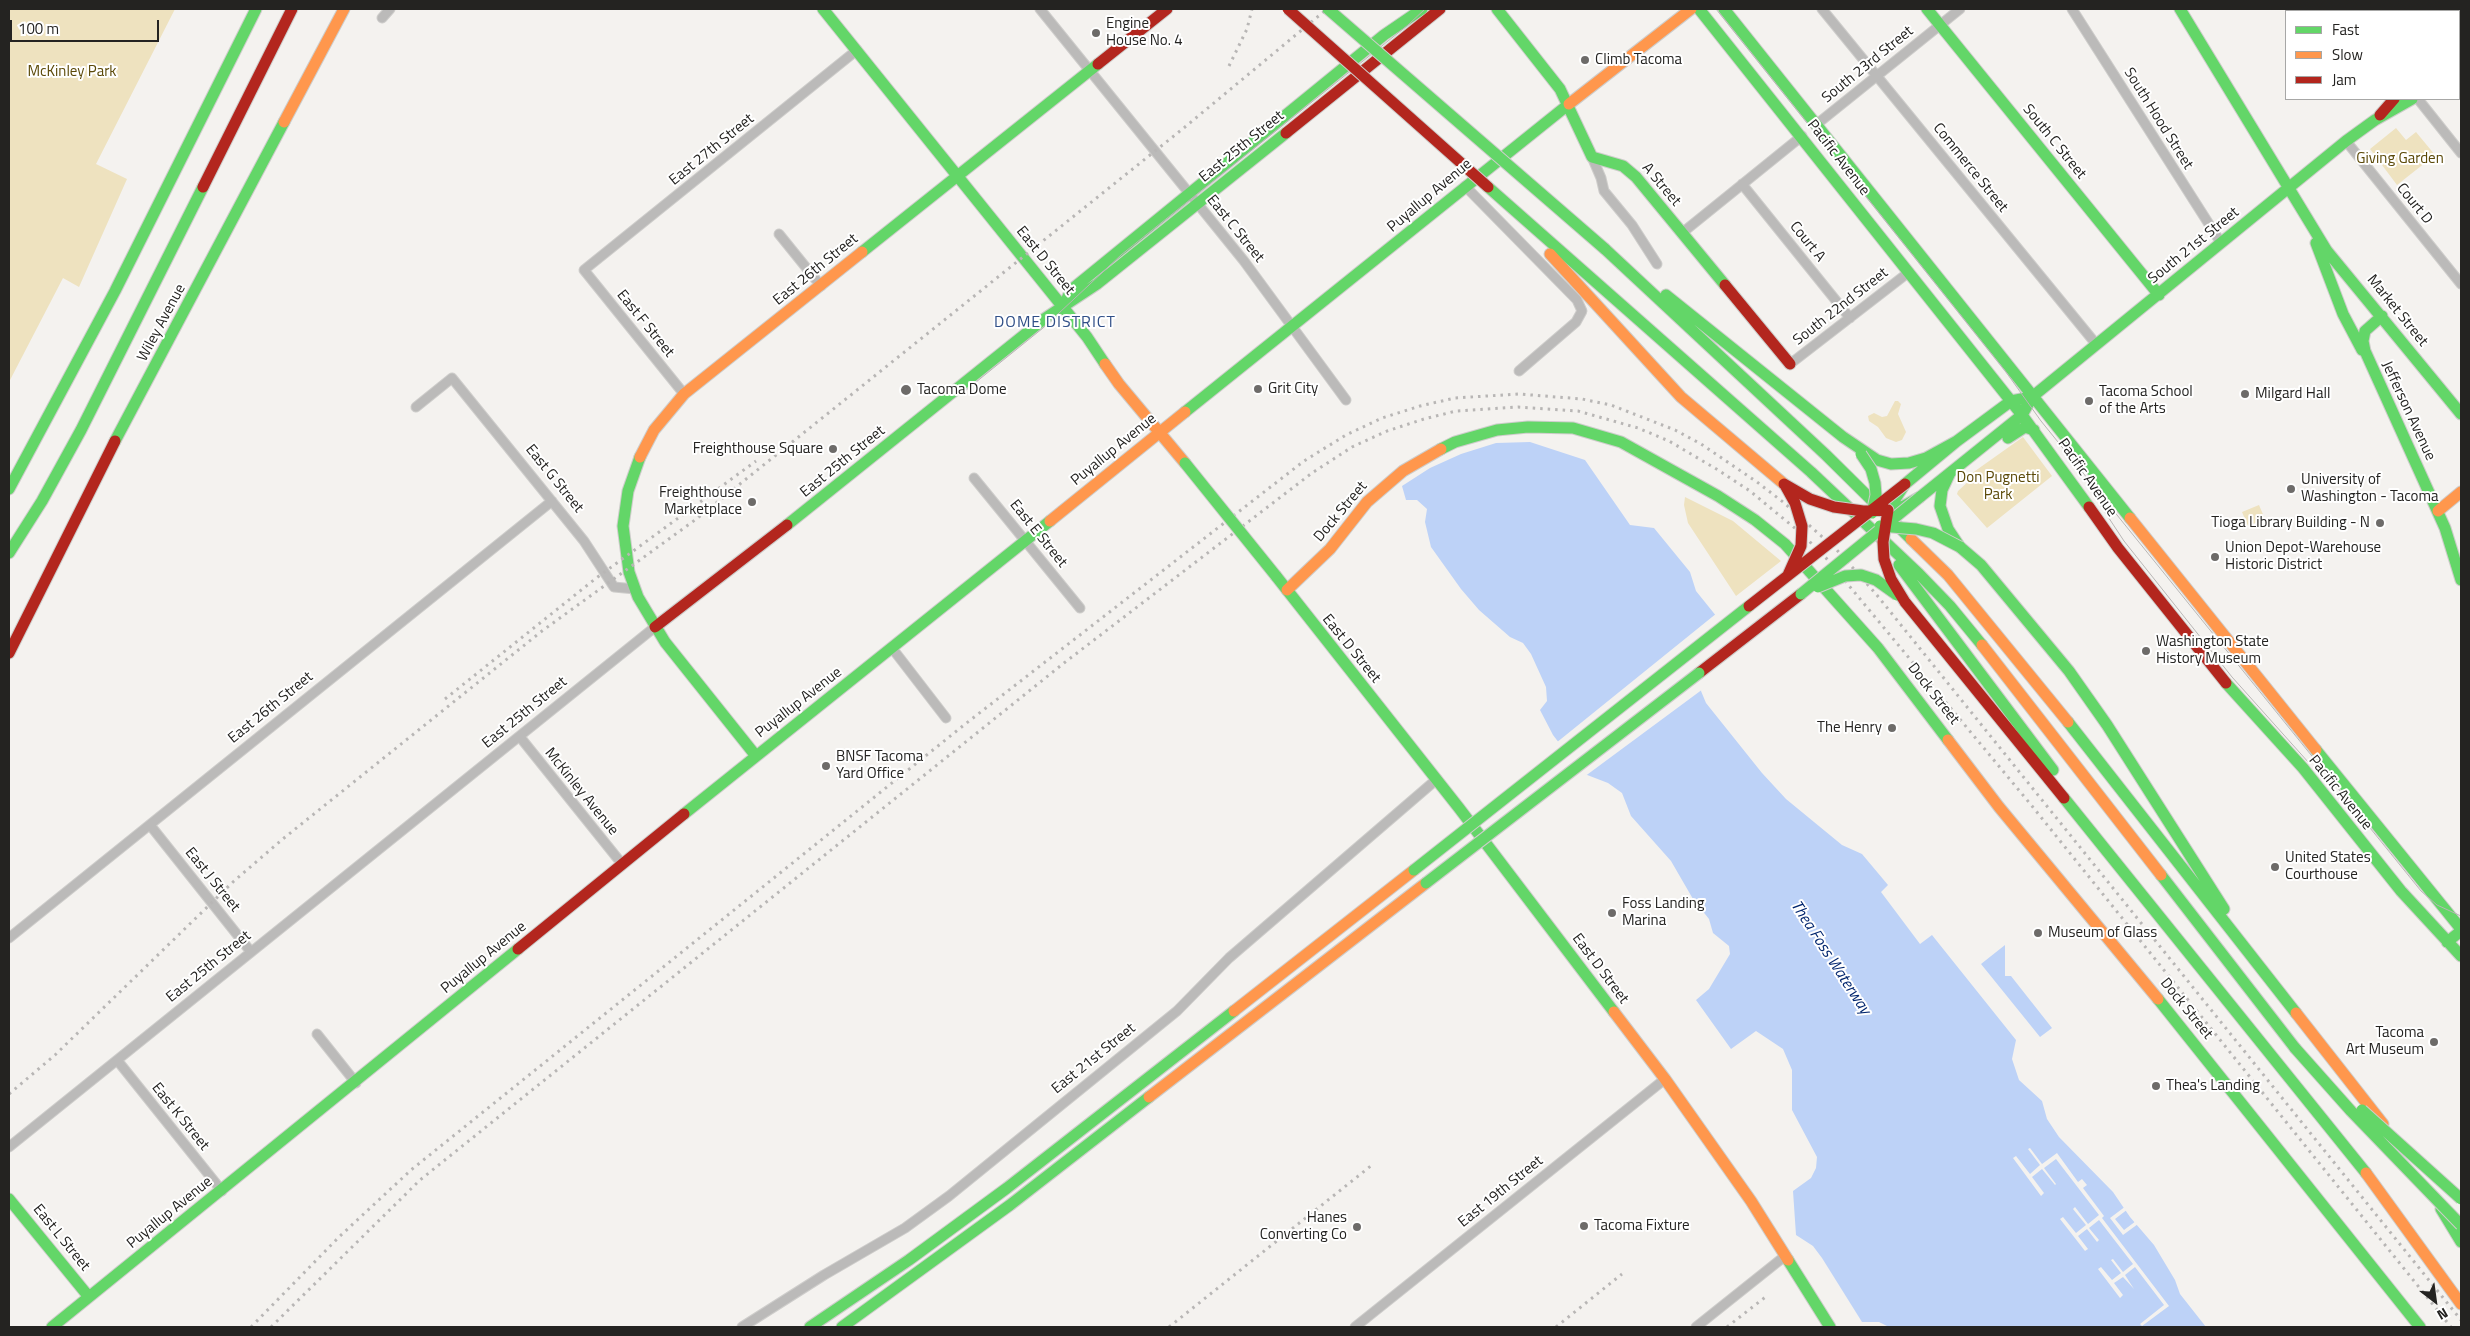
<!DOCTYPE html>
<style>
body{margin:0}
#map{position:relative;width:2470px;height:1336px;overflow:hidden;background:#f4f2ef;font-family:"Titillium Web",sans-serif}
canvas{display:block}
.frame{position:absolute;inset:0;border:10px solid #242321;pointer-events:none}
.legend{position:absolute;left:2285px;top:10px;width:175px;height:90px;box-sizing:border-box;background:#fff;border:1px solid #a7a7a6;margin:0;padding:6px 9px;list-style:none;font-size:15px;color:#242321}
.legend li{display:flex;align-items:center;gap:10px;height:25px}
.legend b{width:25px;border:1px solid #a7a7a6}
.north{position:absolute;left:2410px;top:1276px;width:50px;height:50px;-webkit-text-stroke:4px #fff;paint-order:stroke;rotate:150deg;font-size:14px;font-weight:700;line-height:20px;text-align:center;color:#242321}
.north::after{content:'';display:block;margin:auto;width:18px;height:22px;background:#242321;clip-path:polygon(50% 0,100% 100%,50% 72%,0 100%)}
.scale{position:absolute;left:10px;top:20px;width:149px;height:22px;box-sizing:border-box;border:2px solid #242321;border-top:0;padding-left:6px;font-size:15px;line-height:18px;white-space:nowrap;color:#242321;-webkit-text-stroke:4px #fff;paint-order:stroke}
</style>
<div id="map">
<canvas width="2470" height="1336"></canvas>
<div class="frame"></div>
<ul class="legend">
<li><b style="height:6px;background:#63d668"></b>Fast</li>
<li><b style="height:6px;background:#ff974d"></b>Slow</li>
<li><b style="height:6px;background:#b3261e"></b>Jam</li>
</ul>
<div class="north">N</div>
<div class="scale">100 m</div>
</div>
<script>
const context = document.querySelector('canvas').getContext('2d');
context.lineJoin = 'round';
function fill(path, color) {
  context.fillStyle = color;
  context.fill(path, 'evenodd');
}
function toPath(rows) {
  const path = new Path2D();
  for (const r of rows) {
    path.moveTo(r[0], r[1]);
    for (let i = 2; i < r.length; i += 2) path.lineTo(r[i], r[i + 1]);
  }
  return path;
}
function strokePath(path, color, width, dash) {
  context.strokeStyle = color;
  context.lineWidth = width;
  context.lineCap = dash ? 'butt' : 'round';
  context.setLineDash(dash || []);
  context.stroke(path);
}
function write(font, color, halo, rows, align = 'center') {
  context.font = font + ' "Titillium Web",sans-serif';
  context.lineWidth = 4;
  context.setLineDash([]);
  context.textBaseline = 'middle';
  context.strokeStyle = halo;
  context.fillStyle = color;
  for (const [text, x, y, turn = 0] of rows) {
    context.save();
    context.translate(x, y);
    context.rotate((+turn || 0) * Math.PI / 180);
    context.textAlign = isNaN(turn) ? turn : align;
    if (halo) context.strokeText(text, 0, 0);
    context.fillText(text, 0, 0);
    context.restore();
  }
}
const green = toPath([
 [9,9,175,9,96,164,127,179,79,287,63,278,9,382],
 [2396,128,2406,140,2416,132,2435,155,2397,185,2370,149],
 [1895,401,1898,401,1901,404,1898,414,1906,432,1902,440,1896,442,1886,438,1878,427,1869,421,1868,416,1874,413,1882,417,1887,416],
 [2023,437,2052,476,1987,528,1957,494,1958,491,1971,479,1968,476],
 [1685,497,1733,521,1781,561,1736,596,1688,523,1684,505],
 [2259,505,2265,519,2248,526,2242,512]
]);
const water = toPath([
 [1530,442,1585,460,1630,525,1654,528,1690,572,1696,591,1717,617,1705,661,1701,691,1706,703,1762,773,1786,799,1842,845,1862,854,1888,885,1881,892,1920,944,1932,935,2016,1040,2012,1059,2019,1080,2042,1101,2047,1119,2059,1137,2113,1192,2130,1217,2154,1245,2175,1280,2180,1294,2206,1327,1889,1327,1879,1322,1862,1322,1822,1258,1813,1246,1796,1235,1793,1191,1811,1178,1816,1168,1817,1157,1792,1110,1792,1070,1783,1049,1756,1031,1731,1049,1696,1000,1709,989,1730,954,1729,946,1713,933,1709,919,1693,899,1671,861,1631,816,1622,793,1608,783,1582,773,1553,735,1540,710,1547,701,1546,687,1531,654,1523,643,1510,637,1479,610,1461,589,1431,547,1425,522,1427,509,1417,500,1406,500,1402,486,1430,468,1461,454,1496,443],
 [2005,945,2005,976,2011,976,2052,1028,2040,1037,1981,964]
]);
const pier = toPath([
 [1717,613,1719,617,1719,640,1707,662,1703,689,1584,777,1580,774,1556,743],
 [2030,1148,2042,1164,2057,1153,2078,1182,2082,1179,2087,1185,2083,1188,2104,1216,2102,1218,2169,1306,2142,1326,2140,1324,2164,1305,2135,1267,2125,1275,2134,1289,2123,1277,2114,1283,2123,1295,2120,1298,2098,1269,2101,1267,2112,1280,2121,1273,2111,1260,2113,1259,2123,1272,2133,1264,2099,1220,2089,1228,2099,1240,2097,1242,2087,1229,2078,1236,2088,1249,2085,1251,2060,1219,2063,1217,2076,1233,2086,1225,2073,1209,2075,1207,2088,1224,2099,1215,2056,1159,2044,1168,2056,1184,2055,1185,2042,1169,2032,1177,2044,1193,2041,1196,2013,1158,2016,1156,2030,1174,2040,1165,2028,1149],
 [2126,1206,2128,1209,2115,1219,2124,1230,2136,1221,2138,1224,2123,1235,2110,1218]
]);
const street = toPath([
 [1040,9,1244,261,1346,400],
 [1822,9,2096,344],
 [2072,9,2221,243],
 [2344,9,2346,11],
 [382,18,390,9],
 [2418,99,2461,153],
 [1817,124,1960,9],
 [2346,141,2461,284],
 [1592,157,1601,178,1604,191,1632,225,1657,264],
 [1742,184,1850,318],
 [1465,186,1577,300,1582,311,1576,322,1519,371],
 [1682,233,1802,136],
 [779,234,821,286],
 [1790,364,1909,272],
 [684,394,584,270,857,50],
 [416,407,452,378,584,541,614,587,635,589],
 [974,478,1080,608],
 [892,648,946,718],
 [520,737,622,864],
 [150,825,251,952],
 [9,938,552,501],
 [317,1034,356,1083],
 [117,1060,222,1191],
 [9,1147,655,627],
 [742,1327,824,1275,905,1228,949,1196,1177,1011,1229,958,1437,779],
 [1355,1327,1665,1079],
 [1696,1327,1785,1256]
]);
const fast = toPath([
 [823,9,1087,337,1105,364],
 [1497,9,1560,89,1592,157,1623,166,1636,177,1725,285],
 [1699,9,2022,415,2089,507],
 [1724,9,2130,518],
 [1927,9,2159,295],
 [2180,9,2327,251,2461,414],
 [1488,187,1811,472,1919,574,1950,606,1982,645],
 [2316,243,2343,314,2362,350],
 [1605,249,1826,455,1911,539],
 [862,252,1098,64],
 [1666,295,1843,437,1877,460,1891,464,1909,463,1926,458,1957,441],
 [1063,307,1071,290,1384,35,1422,9],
 [2382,316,2365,331,2363,341,2365,351,2445,528,2461,580],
 [2032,397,2346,141,2375,120,2412,99],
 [2032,397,2022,415,1920,497,1904,506,1888,510,1905,484,1957,441,2011,401,2032,397],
 [1185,412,1569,104],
 [2008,438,2025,427,2034,430],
 [115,441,284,122],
 [1441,449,1455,442,1497,430,1528,427,1573,428,1621,442,1718,496,1755,520,1785,544,1878,648,1948,740],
 [640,457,628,491,623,526,629,572,638,597,665,642,756,756],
 [1950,473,1942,490,1940,506,1948,529,1960,547,1981,565,2069,671,2107,725,2224,909],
 [9,489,115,291,256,9],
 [787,525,1044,319,1097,284,1286,133],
 [9,553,42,501,81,430,203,187],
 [1899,565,2053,770],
 [1276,576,1459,808,1614,1012],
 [2226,683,2303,768,2401,891,2461,956],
 [2068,722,2296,1013],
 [2316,750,2461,929],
 [2064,798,2366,1173],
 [684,814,1050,521],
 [2161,875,2295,1048],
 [2447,942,2461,931],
 [2158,999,2420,1327],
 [9,1199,89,1297],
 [2441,1209,2461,1242],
 [1788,1260,1830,1327],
 [52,1327,518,949],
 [810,1327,909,1260,1007,1188,1234,1011],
 [842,1327,1010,1205,1149,1097]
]);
const slow = toPath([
 [1569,104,1691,9],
 [284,122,344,9],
 [1550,254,1681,397,1784,484],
 [1105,364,1119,384,1185,463],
 [640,457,654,430,684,394,862,252],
 [2438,511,2461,492],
 [2130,518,2316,750],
 [1050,521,1185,412],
 [1911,539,1948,575,2068,722],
 [1287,590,1330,549,1367,502,1403,471,1441,449],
 [1982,645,2161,875],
 [1948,740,1999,807,2158,999],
 [1234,1011,1414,870],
 [1614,1012,1665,1079,1751,1201,1788,1260],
 [2296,1013,2383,1124],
 [1149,1097,1426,883],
 [2366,1173,2461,1304]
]);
const jam = toPath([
 [2459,54,2461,52],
 [1098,64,1167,9],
 [2380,115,2394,99],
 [1286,133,1440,9],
 [203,187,292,9],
 [1725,285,1790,364],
 [2089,507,2118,548,2226,683],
 [1905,602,2064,798],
 [655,627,787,525],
 [9,653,115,441],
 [1699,673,1801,594],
 [518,949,684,814]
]);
const tram = toPath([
 [1716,9,2006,372,2041,421,2421,891,2437,905,2461,916],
 [960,395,1043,328,1121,255,1408,25,1425,9],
 [2093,494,2124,541,2232,677,2309,763]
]);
const rail = toPath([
 [1229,66,1247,29,1252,9],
 [445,699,595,579,756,461],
 [9,1094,55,1055,234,881,284,838,542,631,695,520,1185,127,1327,9],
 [251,1327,339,1237,411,1170,964,725,1304,461,1346,435,1382,418,1420,406,1455,398,1519,394,1582,399,1611,405,1675,430,1701,444,1757,482,1783,502,1836,549,1876,594,2461,1320],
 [271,1327,420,1180,1064,663,1312,473,1352,447,1387,431,1424,419,1456,411,1518,407,1578,411,1638,428,1669,441,1718,470,1750,491,1802,534,1826,558,2032,806,2451,1327],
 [1169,1327,1372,1165],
 [1556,1327,1622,1274],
 [1727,1327,1768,1295]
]);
const fastBridge = toPath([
 [1328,9,1605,249],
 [1861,454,1871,469,1875,483,1876,495,1872,513],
 [1185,463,1276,576],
 [1880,526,1916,529,1933,533,1960,547],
 [1818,587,1845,576,1861,575,1876,580,1897,595],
 [1801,594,1920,497],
 [1414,870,1749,606],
 [1426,883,1699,673],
 [2295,1048,2351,1111,2461,1225],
 [2362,1110,2461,1199]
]);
const jamBridge = toPath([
 [1288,9,1488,187],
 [1784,484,1810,499,1834,507,1863,511,1888,510,1883,542,1884,559,1891,579,1905,602],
 [1785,485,1795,503,1802,526,1801,546,1788,575],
 [1749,606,1905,484]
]);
const markers = [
 [1096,33,5,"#6d6b69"],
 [1585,60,5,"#6d6b69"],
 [1258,389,5,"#6d6b69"],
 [906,390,6,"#6d6b69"],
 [2245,394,5,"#6d6b69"],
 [2089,401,5,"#6d6b69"],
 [833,449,5,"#6d6b69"],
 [2291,489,5,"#6d6b69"],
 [752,502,5,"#6d6b69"],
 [2380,523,5,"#6d6b69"],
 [2215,557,5,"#6d6b69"],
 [2146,651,5,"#6d6b69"],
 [1892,728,5,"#6d6b69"],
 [826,766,5,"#6d6b69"],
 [2275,867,5,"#6d6b69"],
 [1612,913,5,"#6d6b69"],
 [2038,933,5,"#6d6b69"],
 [2434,1042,5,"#6d6b69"],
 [2156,1086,5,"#6d6b69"],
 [1584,1226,5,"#6d6b69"],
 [1357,1227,5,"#6d6b69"]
];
const poiNames = [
 ["Engine",1106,24],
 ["House No. 4",1106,41],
 ["Climb Tacoma",1595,60],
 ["Grit City",1268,389],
 ["Tacoma Dome",917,390],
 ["Tacoma School",2099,392],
 ["of the Arts",2099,409],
 ["Milgard Hall",2255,394],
 ["Freighthouse Square",823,449,"right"],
 ["University of",2301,480],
 ["Washington - Tacoma",2301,497],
 ["Freighthouse",742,493,"right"],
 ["Marketplace",742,510,"right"],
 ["Tioga Library Building - N",2370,523,"right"],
 ["Union Depot-Warehouse",2225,548],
 ["Historic District",2225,565],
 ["Washington State",2156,642],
 ["History Museum",2156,659],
 ["The Henry",1882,728,"right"],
 ["BNSF Tacoma",836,757],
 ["Yard Office",836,774],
 ["United States",2285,858],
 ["Courthouse",2285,875],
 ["Foss Landing",1622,904],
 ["Marina",1622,921],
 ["Museum of Glass",2048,933],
 ["Tacoma",2424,1033,"right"],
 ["Art Museum",2424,1050,"right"],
 ["Thea's Landing",2166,1086],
 ["Hanes",1347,1218,"right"],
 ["Converting Co",1347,1235,"right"],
 ["Tacoma Fixture",1594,1226]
];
const streetNames = [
 ["South 23rd Street",1868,65,-39],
 ["South Hood Street",2158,119,58],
 ["South C Street",2054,142,51],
 ["East 25th Street",1242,147,-39],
 ["East 27th Street",712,150,-39],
 ["Pacific Avenue",1838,158,52],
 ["Commerce Street",1970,168,51],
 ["A Street",1661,185,50],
 ["Puyallup Avenue",1430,196,-40],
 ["Court D",2414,204,51],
 ["East C Street",1235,229,51],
 ["Court A",1807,242,51],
 ["South 21st Street",2194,246,-39],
 ["East D Street",1045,261,51],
 ["East 26th Street",816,270,-39],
 ["South 22nd Street",1841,307,-38],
 ["Market Street",2397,311,51],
 ["Wiley Avenue",162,323,-62],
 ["East F Street",645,324,51],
 ["Jefferson Avenue",2408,411,65],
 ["Puyallup Avenue",1114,450,-39],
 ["East 25th Street",843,462,-39],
 ["Pacific Avenue",2087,478,55],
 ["East G Street",554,479,51],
 ["Dock Street",1341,512,-50],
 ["East E Street",1038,534,51],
 ["East D Street",1351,649,51],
 ["Dock Street",1933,694,52],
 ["Puyallup Avenue",799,703,-38],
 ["East 26th Street",271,708,-39],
 ["East 25th Street",525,713,-39],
 ["McKinley Avenue",581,792,51],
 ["Pacific Avenue",2340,793,51],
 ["East J Street",212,880,51],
 ["Puyallup Avenue",484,958,-39],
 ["East 25th Street",209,967,-39],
 ["East D Street",1600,969,53],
 ["Dock Street",2186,1009,51],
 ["East 21st Street",1094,1059,-39],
 ["East K Street",180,1117,51],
 ["East 19th Street",1501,1192,-39],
 ["Puyallup Avenue",170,1213,-39],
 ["East L Street",61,1238,51]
];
const parkNames = [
 ["McKinley Park",72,72],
 ["Giving Garden",2400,159],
 ["Don Pugnetti",1998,478],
 ["Park",1998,495]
];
const neighbourhoodNames = [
 ["DOME DISTRICT",1055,323]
];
const waterNames = [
 ["Thea Foss Waterway",1830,958,57]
];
fill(green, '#eee2bf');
fill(water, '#bdd2f7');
fill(pier, '#f4f2ef');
strokePath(street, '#cecdcb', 11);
strokePath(fast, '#cecdcb', 13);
strokePath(slow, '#cecdcb', 13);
strokePath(jam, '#cecdcb', 13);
strokePath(street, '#bbbab9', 9);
strokePath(fast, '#63d668', 11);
strokePath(slow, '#ff974d', 11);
strokePath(jam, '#b3261e', 11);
strokePath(tram, '#b8b6b5', 1);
strokePath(rail, '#b8b6b5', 3, [2.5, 5]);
strokePath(fastBridge, '#cecdcb', 13, []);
strokePath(jamBridge, '#cecdcb', 13, []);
strokePath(fastBridge, '#63d668', 11);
strokePath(jamBridge, '#b3261e', 11);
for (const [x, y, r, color] of markers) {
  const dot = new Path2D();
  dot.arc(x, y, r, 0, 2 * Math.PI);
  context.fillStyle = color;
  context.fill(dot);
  strokePath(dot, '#fff', 2);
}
write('15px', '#242321', '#fff', poiNames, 'left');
write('15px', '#242321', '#fff', streetNames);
write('15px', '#5b4908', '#fff', parkNames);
context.letterSpacing = '1px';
write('16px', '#304f87', '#fff', neighbourhoodNames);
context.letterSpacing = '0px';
write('italic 16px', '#00256e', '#fff', waterNames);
</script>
